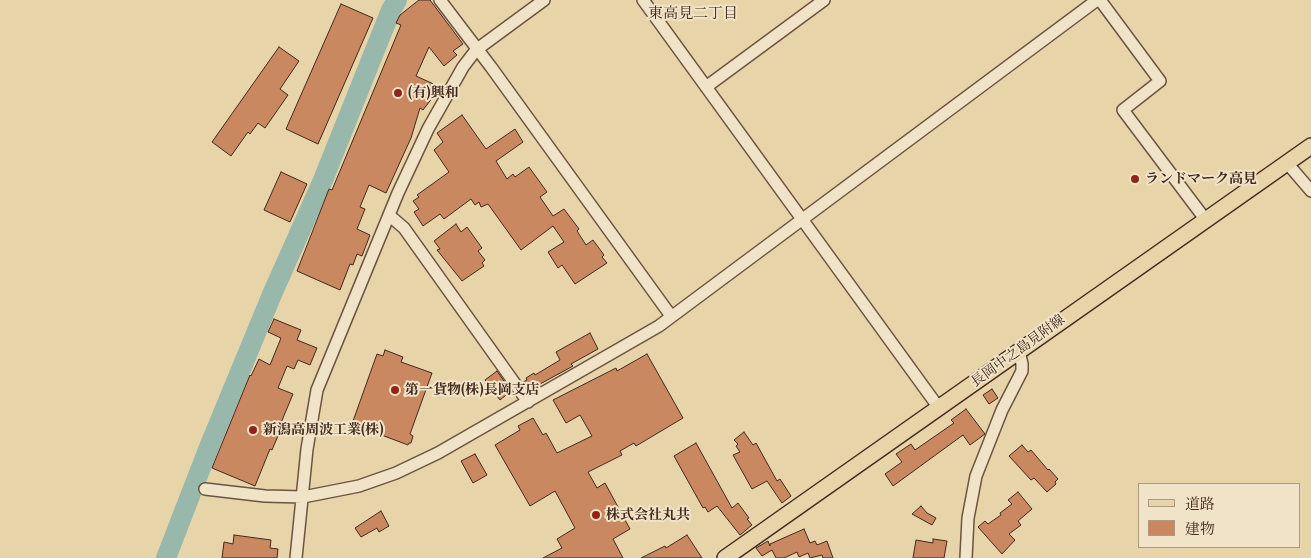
<!DOCTYPE html>
<meta charset="utf-8">
<style>
body{margin:0}
#map{position:relative;width:1311px;height:558px;overflow:hidden;background:#e8d4a9;font-family:"Libre Caslon Text","Noto Serif JP",serif}
canvas{display:block}
.legend{position:absolute;left:1138px;top:483px;width:162px;height:65px;box-sizing:border-box;background:#f0e3c7;border:1px solid #ab9983;margin:0;padding:6px 9px;list-style:none;font-size:15px;color:#43291e}
.legend li{display:flex;align-items:center;gap:10px;height:25px}
.legend b{width:25px;border:1px solid #ab9983}
</style>
<div id="map">
<canvas width="1311" height="558"></canvas>
<ul class="legend">
<li><b style="height:6px;background:#e8d4a9"></b>道路</li>
<li><b style="height:14px;background:#c98860"></b>建物</li>
</ul>
</div>
<script>
const context = document.querySelector('canvas').getContext('2d');
context.lineJoin = 'round';
function toPath(rows) {
  const path = new Path2D();
  for (const r of rows) {
    path.moveTo(r[0], r[1]);
    for (let i = 2; i < r.length; i += 2) path.lineTo(r[i], r[i + 1]);
  }
  return path;
}
function strokePath(path, color, width, dash) {
  context.strokeStyle = color;
  context.lineWidth = width;
  context.lineCap = dash ? 'butt' : 'round';
  context.setLineDash(dash || []);
  context.stroke(path);
}
function fill(path, color) {
  context.fillStyle = color;
  context.fill(path, 'evenodd');
}
function write(font, color, halo, rows, align = 'center') {
  context.font = font + ' "Libre Caslon Text","Noto Serif JP",serif';
  context.lineWidth = 4;
  context.setLineDash([]);
  context.textBaseline = 'middle';
  context.strokeStyle = halo;
  context.fillStyle = color;
  for (const [text, x, y, turn = 0] of rows) {
    context.save();
    context.translate(x, y);
    context.rotate((+turn || 0) * Math.PI / 180);
    context.textAlign = isNaN(turn) ? turn : align;
    if (halo) context.strokeText(text, 0, 0);
    context.fillText(text, 0, 0);
    context.restore();
  }
}
const river = toPath([
 [166,558,209,447,273,292,323,180,391,10,397,0]
]);
const building = toPath([
 [419,0,430,0,463,44,453,51,457,55,444,66,429,47,416,76,438,86,433,97,423,110,420,108,411,138,386,193,369,185,360,207,365,209,357,229,370,235,362,256,357,254,353,265,350,264,340,290,297,271,329,189,332,190,401,25,396,23,400,15,419,0],
 [341,4,373,18,318,144,286,129,341,4],
 [279,47,299,61,280,89,288,95,265,128,258,123,250,134,248,132,231,156,212,142,279,47],
 [462,115,486,149,515,129,523,142,496,161,507,179,513,174,515,177,529,167,547,192,540,197,553,216,564,209,579,229,577,231,586,245,593,240,604,255,602,257,607,263,575,284,562,265,558,268,548,252,564,242,553,226,521,250,488,204,481,207,479,202,475,205,471,199,444,219,440,214,423,226,414,212,419,209,413,201,419,197,417,195,449,172,434,150,443,142,437,133,462,115],
 [281,172,307,184,290,222,264,210,281,172],
 [456,224,461,232,467,227,482,248,478,251,485,260,482,263,484,266,462,281,437,250,440,249,434,241,456,224],
 [274,319,301,330,297,340,317,348,310,365,298,360,294,369,287,366,278,388,293,394,278,430,280,431,272,450,270,449,255,486,212,468,250,375,251,376,259,359,270,365,281,338,268,332,274,319],
 [590,333,598,349,571,364,573,366,540,384,540,386,524,384,523,382,527,380,526,378,534,373,535,375,560,360,556,352,590,333],
 [385,350,403,357,401,362,432,373,410,434,413,436,411,443,409,443,408,445,355,425,356,423,353,421,377,354,383,356,385,350],
 [647,354,683,418,636,446,634,443,620,451,622,455,588,472,597,488,605,483,630,529,613,539,623,558,543,558,562,548,557,539,575,528,555,491,530,506,495,445,520,430,518,426,533,418,543,435,546,433,557,453,592,436,580,415,566,423,553,400,616,368,617,371,647,354],
 [497,371,511,391,500,400,485,380,497,371],
 [992,389,998,398,989,404,983,395,992,389],
 [966,409,985,434,970,445,963,435,893,486,885,474,902,462,896,454,911,444,915,450,954,423,951,420,966,409],
 [744,432,753,445,756,443,777,481,780,479,791,496,782,503,767,481,752,489,733,455,740,452,736,446,738,444,734,440,744,432],
 [696,443,732,508,738,503,749,518,747,519,752,525,740,535,717,506,708,512,705,507,703,508,674,456,696,443],
 [1022,445,1028,452,1031,450,1048,470,1049,469,1058,479,1055,482,1056,484,1047,492,1034,478,1031,480,1009,456,1022,445],
 [475,454,487,475,473,483,461,461,475,454],
 [1018,492,1032,509,1018,521,1021,525,1009,534,1015,540,1002,554,978,527,985,521,988,524,1001,515,1000,513,1012,504,1008,500,1018,492],
 [921,506,927,513,936,518,932,525,912,514,921,506],
 [381,511,389,526,379,532,377,528,361,537,355,528,381,511],
 [804,529,810,543,815,541,817,545,827,541,833,558,823,558,822,555,810,558,808,553,799,557,797,552,784,558,776,558,772,550,762,556,756,548,768,541,770,546,770,544,804,529],
 [234,535,271,540,270,548,278,549,277,558,222,558,224,542,233,544,234,535],
 [687,535,702,558,641,558,665,546,666,548,687,535],
 [933,539,947,541,944,558,913,558,916,540,933,543,933,539]
]);
const minor = toPath([
 [440,0,491,67,671,316],
 [643,0,939,408],
 [1100,0,1160,81,1123,110,1205,219],
 [706,87,824,0],
 [1287,163,1311,191],
 [390,216,404,228,528,402],
 [205,489,265,496,303,497,359,486,396,473,438,453,659,326,1097,0],
 [296,558,307,449,317,390,398,193,428,129,463,67,476,50,544,0],
 [966,558,968,518,976,476,1002,410,1022,371,1022,364,1019,351]
]);
const major = toPath([
 [725,558,1311,146]
]);
const markers = [
 [398,93,5,"#8f2418"],
 [1135,179,5,"#8f2418"],
 [395,390,5,"#8f2418"],
 [253,430,5,"#8f2418"],
 [596,515,5,"#8f2418"]
];
const poiNames = [
 ["(有)興和",408,93],
 ["ランドマーク高見",1145,179],
 ["第一貨物(株)長岡支店",405,390],
 ["新潟高周波工業(株)",263,430],
 ["株式会社丸共",606,515]
];
const streetNames = [
 ["長岡中之島見附線",1018,351,-36]
];
const neighbourhoodNames = [
 ["東高見二丁目",693,14]
];
strokePath(river, '#97b8aa', 20);
fill(building, '#c98860');
strokePath(building, '#43291e', 1);
strokePath(minor, '#6c5441', 14);
strokePath(major, '#43291e', 18);
strokePath(minor, '#f0e3c7', 11);
strokePath(major, '#e8d4a9', 15);
for (const [x, y, r, color] of markers) {
  const dot = new Path2D();
  dot.arc(x, y, r, 0, 2 * Math.PI);
  context.fillStyle = color;
  context.fill(dot);
  strokePath(dot, '#f0e3c7', 2);
}
write('bold 14px', '#43291e', '#f0e3c7', poiNames, 'left');
write('14px', '#43291e', '#f0e3c7', streetNames);
write('15px', '#43291e', '#f0e3c7', neighbourhoodNames);
</script>
